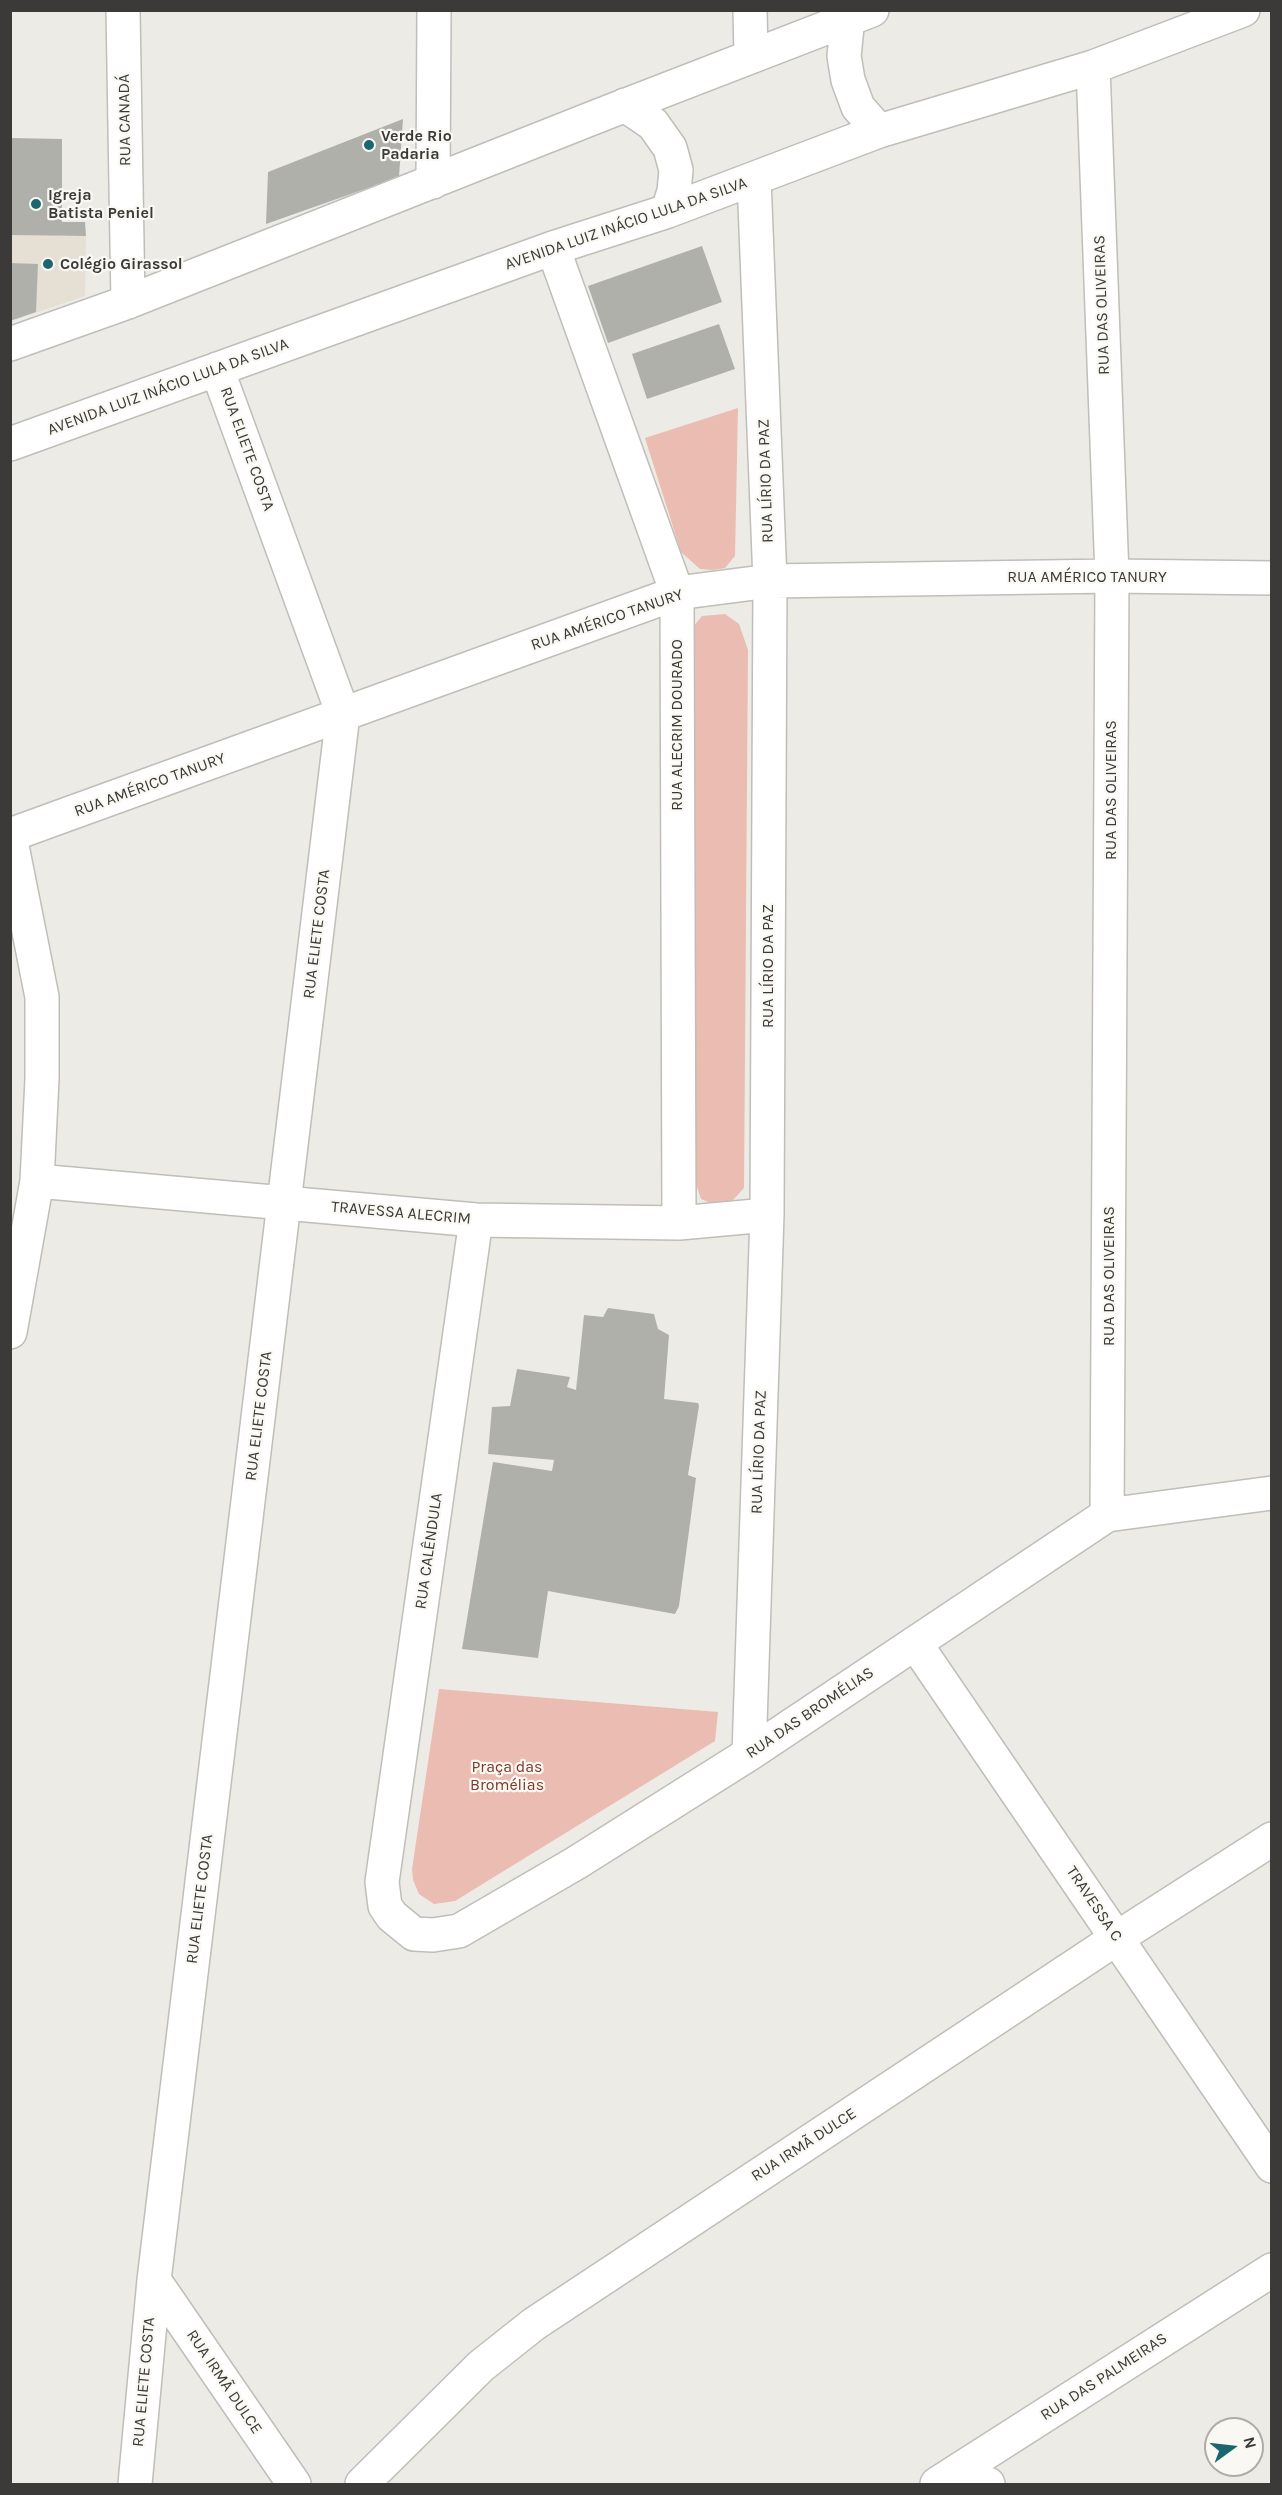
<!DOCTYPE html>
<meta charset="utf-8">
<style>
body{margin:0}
#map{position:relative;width:1282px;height:2495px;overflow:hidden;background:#edebe6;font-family:Karla,sans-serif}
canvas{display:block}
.frame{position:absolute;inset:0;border:12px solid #3b3a38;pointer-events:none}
.north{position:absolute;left:1204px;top:2417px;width:60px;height:60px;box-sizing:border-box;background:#faf8f3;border:2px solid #aeaca8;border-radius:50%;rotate:75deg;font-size:16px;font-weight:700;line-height:24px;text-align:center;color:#3b3a38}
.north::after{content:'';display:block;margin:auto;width:21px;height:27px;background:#1b6670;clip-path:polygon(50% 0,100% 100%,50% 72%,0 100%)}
</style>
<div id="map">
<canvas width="1282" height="2495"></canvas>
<div class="frame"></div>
<div class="north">N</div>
</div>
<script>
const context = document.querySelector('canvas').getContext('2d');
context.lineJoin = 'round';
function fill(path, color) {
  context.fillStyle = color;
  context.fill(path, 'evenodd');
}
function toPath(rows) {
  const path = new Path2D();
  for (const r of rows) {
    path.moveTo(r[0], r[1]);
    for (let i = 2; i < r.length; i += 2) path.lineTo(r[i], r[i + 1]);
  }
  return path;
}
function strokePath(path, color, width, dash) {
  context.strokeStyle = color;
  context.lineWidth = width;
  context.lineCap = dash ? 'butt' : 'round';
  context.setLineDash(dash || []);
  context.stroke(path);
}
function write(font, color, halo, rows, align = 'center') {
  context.font = font + ' Karla,sans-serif';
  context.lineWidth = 4.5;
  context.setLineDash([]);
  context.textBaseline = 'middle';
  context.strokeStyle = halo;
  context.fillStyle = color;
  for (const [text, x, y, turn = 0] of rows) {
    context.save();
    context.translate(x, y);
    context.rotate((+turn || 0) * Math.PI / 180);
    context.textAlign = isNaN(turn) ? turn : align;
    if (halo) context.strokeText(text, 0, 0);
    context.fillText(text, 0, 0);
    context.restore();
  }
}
const built = toPath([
 [10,235,86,236,85,296,11,321]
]);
const green = toPath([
 [738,408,735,556,725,568,712,570,700,569,681,552,645,438],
 [725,614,739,624,748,650,744,1188,733,1200,716,1205,701,1199,694,1178,692,628,702,616],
 [439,1689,718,1712,715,1741,455,1901,434,1904,419,1894,413,1880,412,1869]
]);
const building = toPath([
 [403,119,399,177,266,224,268,172],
 [10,138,62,139,62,222,85,222,86,236,10,235],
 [702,246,722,302,608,343,588,286],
 [10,263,38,264,36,312,10,321],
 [719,324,735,369,647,399,632,354],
 [608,1308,654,1314,658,1329,669,1335,664,1399,698,1403,699,1406,688,1475,696,1478,679,1606,675,1614,548,1591,538,1658,462,1649,493,1462,552,1471,554,1460,488,1454,492,1407,510,1406,517,1369,570,1377,567,1387,576,1390,584,1315,603,1317]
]);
const minor = toPath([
 [123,10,128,302],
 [750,10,751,57],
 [848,18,844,56,848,80,858,107,879,131],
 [1093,67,1112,576,1107,1515],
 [625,105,653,124,670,148,676,170,674,191,668,211],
 [433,182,434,10],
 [553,248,677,593,679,1223],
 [10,344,128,302,603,114,872,10],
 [10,444,553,248,668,211,879,131,1093,67,1243,10],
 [10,835,677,593,770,581,1112,576,1272,578],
 [10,836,42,997,42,1079,37,1181,10,1332],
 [37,1181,476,1220,679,1223,767,1215],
 [476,1220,382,1882,385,1906,392,1916,414,1934,433,1935,459,1931,576,1863,749,1754,1107,1515,1272,1493],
 [915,1643,1272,2166],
 [749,1754,767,1215,770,581,754,179],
 [154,2280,294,2484],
 [952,2475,988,2484],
 [135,2484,154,2280,343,714,217,369],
 [362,2484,481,2366,534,2324,1117,1938,1272,1839],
 [937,2484,1272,2270]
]);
const markers = [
 [369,145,6,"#1b6670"],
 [36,204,6,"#1b6670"],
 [48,264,6,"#1b6670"]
];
const streetNames = [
 ["RUA CANADÁ",125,120,-91],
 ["AVENIDA LUIZ INÁCIO LULA DA SILVA",626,224,-19],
 ["RUA DAS OLIVEIRAS",1102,305,-92],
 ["AVENIDA LUIZ INÁCIO LULA DA SILVA",168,387,-20],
 ["RUA ELIETE COSTA",247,449,70],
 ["RUA LÍRIO DA PAZ",766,481,-92],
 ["RUA AMÉRICO TANURY",1087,577],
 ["RUA AMÉRICO TANURY",607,620,-19],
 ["RUA ALECRIM DOURADO",677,725,-90],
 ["RUA AMÉRICO TANURY",150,785,-20],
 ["RUA DAS OLIVEIRAS",1111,790,-90],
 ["RUA ELIETE COSTA",317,934,-83],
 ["RUA LÍRIO DA PAZ",768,966,-90],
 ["TRAVESSA ALECRIM",401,1213,5],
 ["RUA DAS OLIVEIRAS",1109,1276,-90],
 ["RUA ELIETE COSTA",259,1416,-83],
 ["RUA LÍRIO DA PAZ",759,1452,-88],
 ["RUA CALÊNDULA",429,1551,-82],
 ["RUA DAS BROMÉLIAS",810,1713,-34],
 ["RUA ELIETE COSTA",200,1899,-83],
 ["TRAVESSA C",1094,1904,56],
 ["RUA IRMÃ DULCE",804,2145,-33],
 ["RUA DAS PALMEIRAS",1104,2377,-33],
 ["RUA ELIETE COSTA",144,2382,-85],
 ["RUA IRMÃ DULCE",224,2382,56]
];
const poiNames = [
 ["Verde Rio",381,136],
 ["Padaria",381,154],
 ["Igreja",48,195],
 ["Batista Peniel",48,213],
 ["Colégio Girassol",60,264]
];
const parkNames = [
 ["Praça das",507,1767],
 ["Bromélias",507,1785]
];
fill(built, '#e5dfd4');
fill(green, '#ebbcb1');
fill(building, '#b0b0ab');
strokePath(minor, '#c0beb9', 36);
strokePath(minor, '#fff', 33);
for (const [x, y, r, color] of markers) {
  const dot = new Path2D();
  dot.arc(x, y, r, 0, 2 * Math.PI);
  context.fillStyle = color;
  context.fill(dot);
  strokePath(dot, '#faf8f3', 2);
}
write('16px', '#3b3a38', '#faf8f3', streetNames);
write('bold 16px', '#3b3a38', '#faf8f3', poiNames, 'left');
write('16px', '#7e3728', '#faf8f3', parkNames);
</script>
